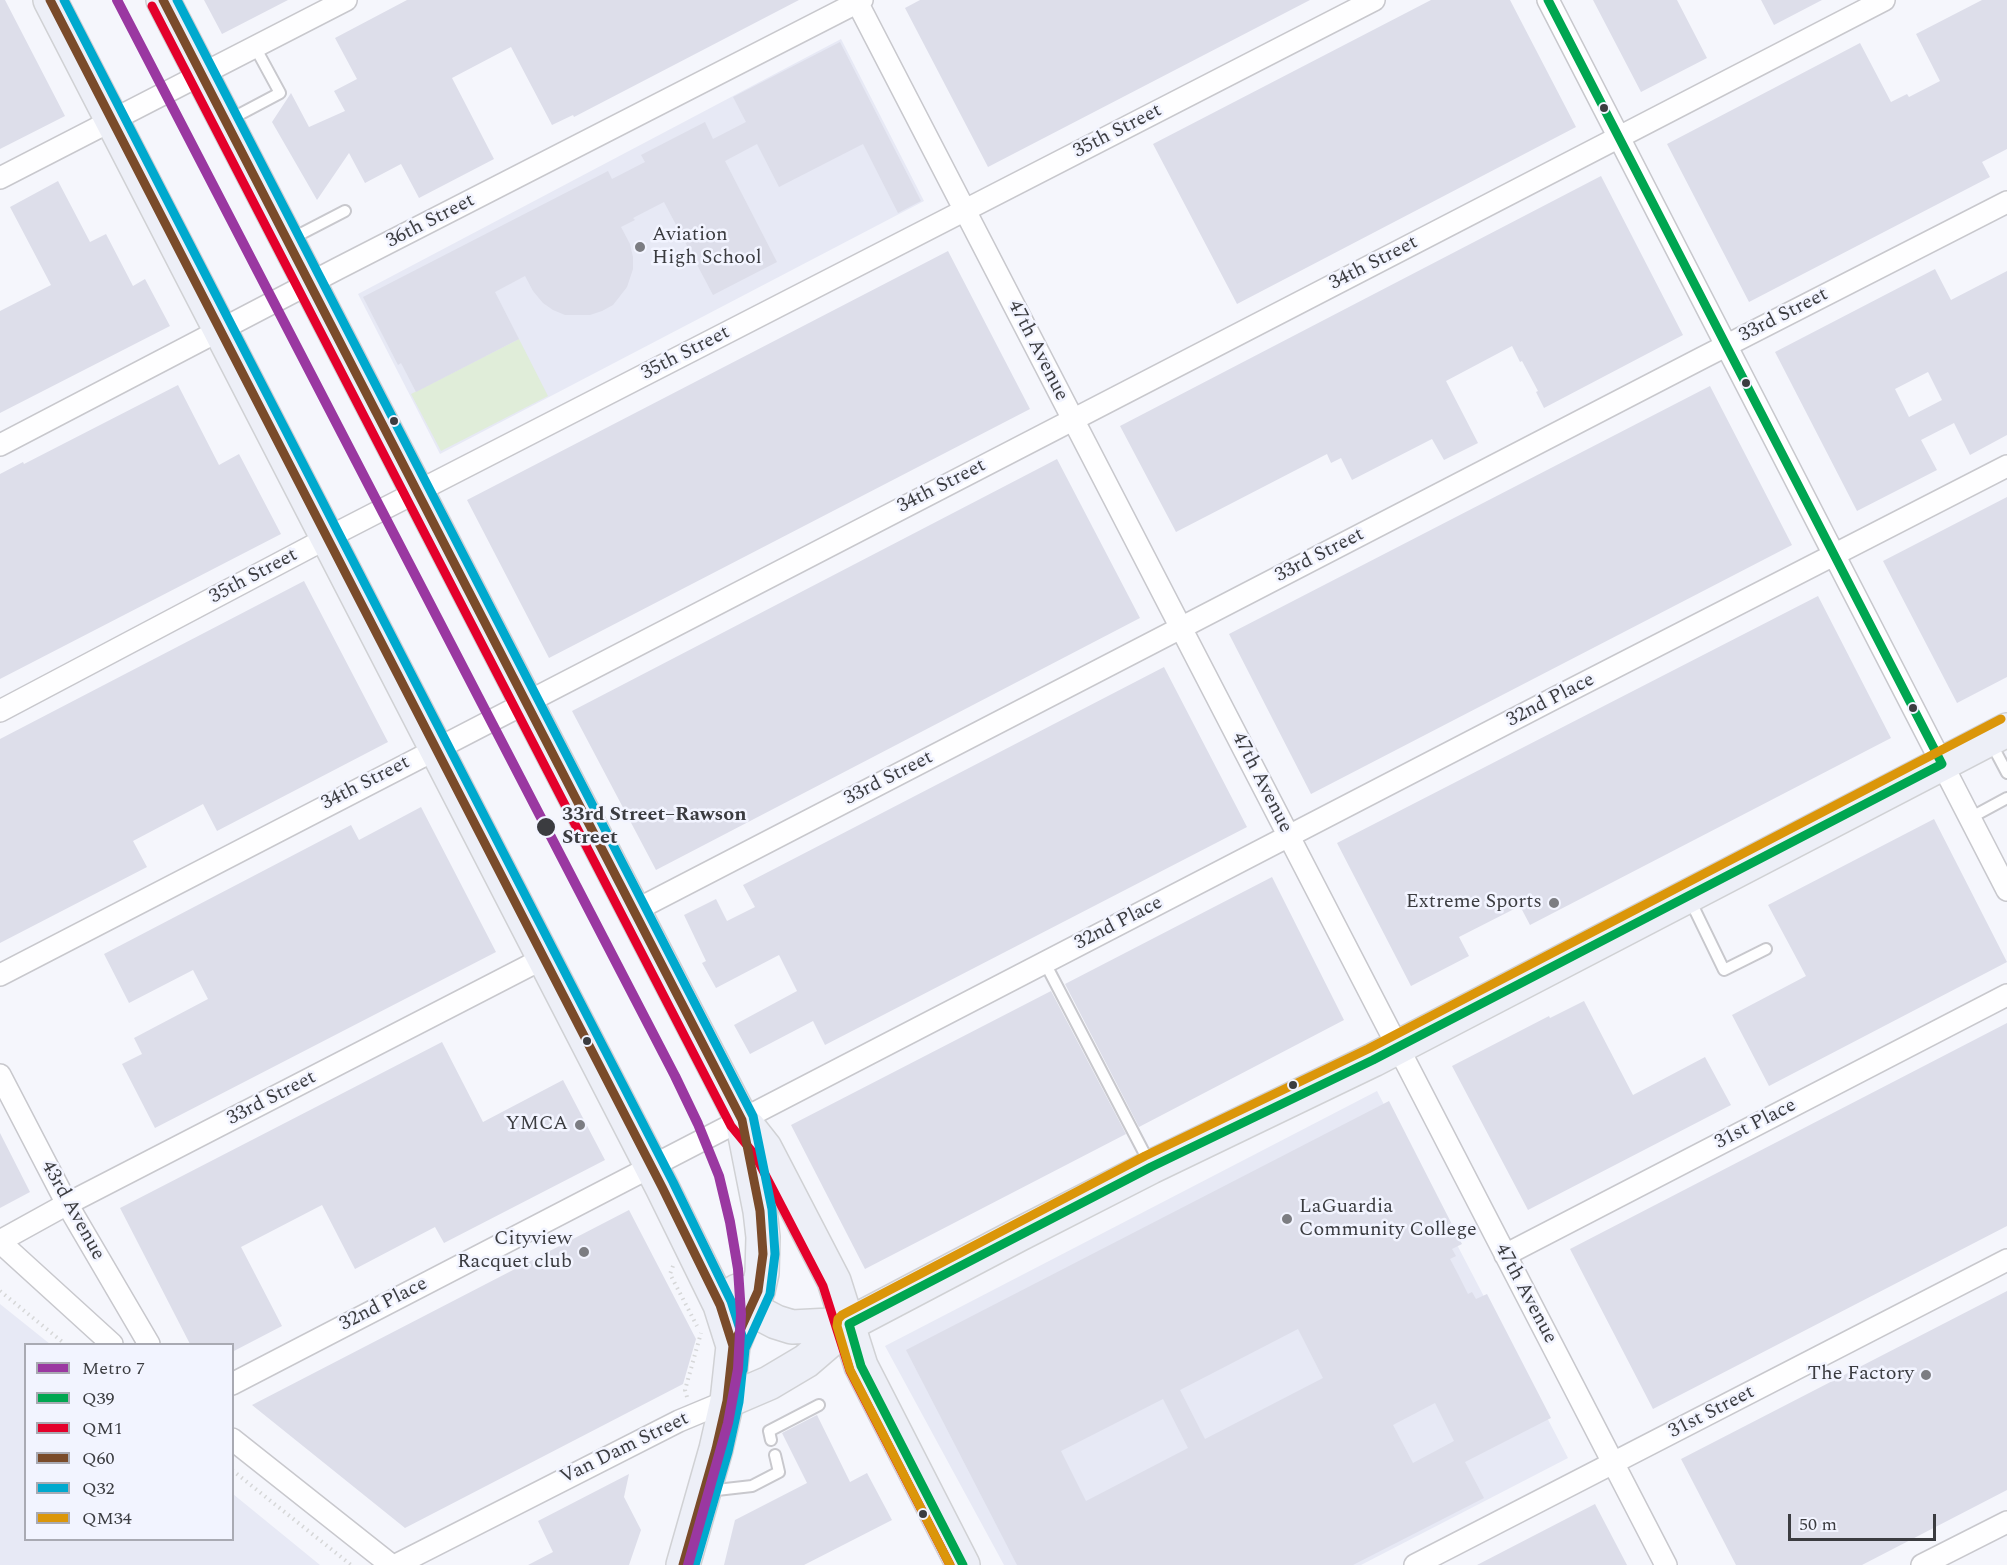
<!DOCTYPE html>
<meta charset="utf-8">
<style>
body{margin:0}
#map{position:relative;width:2007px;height:1565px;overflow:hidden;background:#f5f6fc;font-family:Spectral,serif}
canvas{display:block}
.legend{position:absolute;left:24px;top:1343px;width:210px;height:198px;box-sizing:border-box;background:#f2f4ff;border:2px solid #a9aab3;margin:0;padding:8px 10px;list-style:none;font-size:18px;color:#3b3c40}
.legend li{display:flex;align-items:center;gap:12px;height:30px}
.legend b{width:30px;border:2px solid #a9aab3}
.scale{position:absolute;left:1788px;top:1514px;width:148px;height:27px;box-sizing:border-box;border:3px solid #3b3c40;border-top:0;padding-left:8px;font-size:18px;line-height:21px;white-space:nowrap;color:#3b3c40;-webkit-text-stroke:4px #f2f4ff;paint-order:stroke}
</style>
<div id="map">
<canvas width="2007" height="1565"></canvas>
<ul class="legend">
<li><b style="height:8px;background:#9a38a1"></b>Metro 7</li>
<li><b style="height:8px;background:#00a651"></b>Q39</li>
<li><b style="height:8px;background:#e4002b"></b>QM1</li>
<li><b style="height:8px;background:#7a4b2a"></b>Q60</li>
<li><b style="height:8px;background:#00a9ce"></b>Q32</li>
<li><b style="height:8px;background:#db960a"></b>QM34</li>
</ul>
<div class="scale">50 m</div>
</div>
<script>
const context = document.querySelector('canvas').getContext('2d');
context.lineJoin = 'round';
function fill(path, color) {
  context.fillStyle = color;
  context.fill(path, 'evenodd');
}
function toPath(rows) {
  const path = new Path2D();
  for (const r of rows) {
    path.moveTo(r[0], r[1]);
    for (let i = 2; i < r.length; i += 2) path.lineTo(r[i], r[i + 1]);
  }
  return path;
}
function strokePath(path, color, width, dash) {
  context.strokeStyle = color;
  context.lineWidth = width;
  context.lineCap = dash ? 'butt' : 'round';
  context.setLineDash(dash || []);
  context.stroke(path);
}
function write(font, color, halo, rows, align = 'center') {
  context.font = font + ' Spectral,serif';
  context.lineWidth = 5;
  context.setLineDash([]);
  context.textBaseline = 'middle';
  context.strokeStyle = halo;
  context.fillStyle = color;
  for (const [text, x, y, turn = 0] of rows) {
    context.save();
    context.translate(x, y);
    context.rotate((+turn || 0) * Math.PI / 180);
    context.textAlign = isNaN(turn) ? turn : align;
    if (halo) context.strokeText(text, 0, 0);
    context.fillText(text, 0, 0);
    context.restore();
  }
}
const built = toPath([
 [841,39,924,201,440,454,358,294],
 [1377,1091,1568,1458,1361,1565,1004,1565,885,1346],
 [0,1304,50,1344,26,1344,26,1540,232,1540,233,1494,320,1565,0,1565]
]);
const green = toPath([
 [519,339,548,396,441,451,411,394]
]);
const building = toPath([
 [0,0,5,0,65,116,0,149],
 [204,0,288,0,222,34],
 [407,0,799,0,574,117,573,115,552,125,511,47,452,78,494,159,419,198,401,164,365,183,349,153,317,200,272,122,291,93,309,127,345,111,334,91,357,79,335,38],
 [920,0,1310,0,988,167,905,8],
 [1431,0,1510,0,1576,127,1237,304,1153,144],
 [1593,0,1677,0,1707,58,1641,92],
 [1761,0,1822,0,1774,25],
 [1982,0,2007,0,2007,149,1982,162,1990,177,1749,302,1667,144,1860,43,1891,102,1907,94,1909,97,1940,81,1916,34],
 [840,42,921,201,898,213,863,144,779,187,757,144,725,161,777,262,713,295,664,202,633,218,635,220,621,227,630,244,633,257,633,269,627,287,613,305,602,311,590,315,565,315,553,310,543,303,533,291,525,276,495,292,519,339,416,392,401,363,398,365,363,297,608,171,612,179,645,162,641,155,705,122,713,139,746,122,733,97],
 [1601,176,1683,335,1544,408,1536,392,1538,391,1522,361,1520,362,1512,346,1446,381,1478,443,1444,460,1432,439,1352,480,1341,458,1331,463,1327,454,1176,532,1120,426],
 [58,181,90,242,106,234,133,286,145,279,170,326,0,413,0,311,51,285,10,207],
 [948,251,1030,409,549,658,467,500],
 [1935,269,1951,300,2007,271,2007,435,1970,455,1954,423,1921,440,1937,470,1857,511,1775,352],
 [1928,372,1942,400,1909,417,1895,389],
 [178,385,219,465,239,454,281,534,0,679,0,474,23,462,24,464],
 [1710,386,1792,545,1311,794,1229,634],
 [1057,459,1140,618,656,870,572,711],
 [2007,497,2007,677,1957,703,1883,561],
 [304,581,388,742,217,831,203,804,133,841,147,867,0,943,0,739],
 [1818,596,1891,738,1530,925,1520,906,1459,937,1469,956,1411,986,1337,843],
 [1164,667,1247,827,825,1045,813,1021,750,1054,734,1025,797,991,779,955,716,988,702,963,706,961,684,915,716,899,727,921,755,907,743,885],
 [421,807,496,952,155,1128,122,1064,142,1054,134,1038,208,999,193,970,129,1003,104,954,351,825,359,840],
 [1934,819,2007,962,1769,1086,1732,1015,1806,976,1768,905],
 [1272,877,1344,1020,1139,1127,1065,984],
 [1051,991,1126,1134,865,1269,791,1125],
 [1584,1001,1633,1095,1705,1057,1731,1105,1528,1210,1452,1066,1549,1016,1550,1018],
 [2007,1023,2007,1226,1653,1409,1570,1249],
 [442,1042,483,1122,563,1080,605,1160,444,1243,435,1227,355,1269,322,1205,241,1247,282,1326,232,1352,232,1344,190,1344,120,1208],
 [1389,1101,1462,1244,1452,1249,1456,1256,1450,1259,1459,1276,1468,1294,1472,1292,1476,1299,1487,1294,1551,1418,1465,1462,1484,1498,1353,1565,1017,1565,906,1350],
 [1298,1329,1323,1378,1205,1439,1180,1390],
 [1163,1399,1188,1448,1086,1501,1061,1451],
 [1435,1403,1454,1441,1413,1463,1393,1425],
 [0,1133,30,1192,0,1208],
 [629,1210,696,1339,683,1384,405,1528,252,1405],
 [2007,1291,2007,1490,1862,1565,1736,1565,1681,1459],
 [817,1415,850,1482,867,1473,892,1520,804,1565,724,1565,735,1520,807,1483,782,1433],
 [629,1474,624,1497,641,1530,629,1565,528,1565,553,1552,538,1521],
 [1595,1504,1627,1565,1477,1565,1506,1550]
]);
const path = toPath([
 [673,1266,670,1274,697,1326],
 [0,1291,65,1344],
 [687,1397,685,1390,701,1333],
 [232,1470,351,1565]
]);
const lane = toPath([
 [229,120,280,93,255,47],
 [291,239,345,211],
 [1990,741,2007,773],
 [1970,818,2007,798],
 [1689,898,1724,970,1766,949],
 [1045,963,1150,1164],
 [771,1440,769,1431,819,1405],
 [708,1491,752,1486,779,1472,775,1455]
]);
const street = toPath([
 [856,0,1666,1565],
 [1548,0,2007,890],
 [0,178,346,0],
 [0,445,337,269,862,0],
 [0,711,327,538,1374,0],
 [634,911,1702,358,2007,202],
 [0,975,1884,0],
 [0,1075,67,1204,149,1344],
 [0,1241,67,1204,544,958],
 [0,1242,112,1344],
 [1505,1255,2007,995],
 [232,1384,1553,699,2007,466],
 [232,1439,391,1565],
 [396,1565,679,1421,727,1401],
 [1415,1565,2007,1260],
 [1922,1565,2007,1522]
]);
const primary = toPath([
 [50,0,662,1187,720,1305,733,1346],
 [163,0,742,1120,760,1211,763,1237,762,1273,758,1291,751,1309,742,1323,733,1346,727,1401,716,1449,683,1565],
 [750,1129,765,1148,834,1281,861,1366,963,1565],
 [737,1291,751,1309,776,1322,792,1327,849,1324],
 [727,1401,769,1383,806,1361,849,1324,1020,1234,1151,1167,1373,1060,2007,730]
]);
const bus1 = toPath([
 [1548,0,1942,764],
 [849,1324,1151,1167,1373,1060,1942,764],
 [849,1324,861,1366,963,1565]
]);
const bus2 = toPath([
 [152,6,731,1126,755,1155,823,1286,850,1371,950,1565]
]);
const bus3 = toPath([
 [50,0,662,1187,720,1305,733,1346,727,1401,716,1449,683,1565],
 [163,0,742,1120,760,1211,763,1254,758,1291,733,1346,731,1369]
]);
const bus4 = toPath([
 [64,0,673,1182,731,1301,745,1345,739,1402,728,1452,695,1565],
 [177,0,753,1116,772,1209,775,1254,770,1294,745,1349,743,1370]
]);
const bus5 = toPath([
 [950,1565,850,1370,837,1326,838,1319,842,1315,1145,1156,1368,1049,2001,719]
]);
const metro1 = toPath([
 [117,0,675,1076,698,1124,719,1176,730,1222,738,1269,741,1314,738,1369,728,1423,688,1565]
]);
const markers = [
 [1604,108,5,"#3b3c40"],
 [640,247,6,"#7c7d82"],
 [1746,383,5,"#3b3c40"],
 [394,421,5,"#3b3c40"],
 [1913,708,5,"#3b3c40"],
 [546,827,10,"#3b3c40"],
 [1554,903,6,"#7c7d82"],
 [587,1041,5,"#3b3c40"],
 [1293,1085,5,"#3b3c40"],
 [580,1125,6,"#7c7d82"],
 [1287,1219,6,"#7c7d82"],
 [584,1252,6,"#7c7d82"],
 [1926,1375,6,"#7c7d82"],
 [923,1514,5,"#3b3c40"]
];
const streetNames = [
 ["35th Street",1118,132,-27],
 ["36th Street",431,222,-27],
 ["34th Street",1374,264,-27],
 ["33rd Street",1784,316,-27],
 ["47th Avenue",1037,351,63],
 ["35th Street",686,354,-27],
 ["34th Street",942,487,-27],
 ["33rd Street",1320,556,-27],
 ["35th Street",254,577,-28],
 ["32nd Place",1551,701,-27],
 ["33rd Street",889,779,-27],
 ["47th Avenue",1261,783,63],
 ["34th Street",366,784,-27],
 ["32nd Place",1119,924,-27],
 ["33rd Street",272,1099,-27],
 ["31st Place",1756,1125,-27],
 ["43rd Avenue",72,1211,61],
 ["47th Avenue",1525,1294,62],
 ["32nd Place",384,1305,-27],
 ["31st Street",1712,1413,-27],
 ["Van Dam Street",625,1449,-26]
];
const poiNames = [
 ["Aviation",652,236,"left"],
 ["High School",652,259,"left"],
 ["Extreme Sports",1542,903],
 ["YMCA",568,1125],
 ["LaGuardia",1299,1208,"left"],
 ["Community College",1299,1231,"left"],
 ["Cityview",572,1240],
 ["Racquet club",572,1263],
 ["The Factory",1914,1375]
];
const stopNames = [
 ["33rd Street–Rawson",562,816],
 ["Street",562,839]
];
fill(built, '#e7e9f5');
fill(green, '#e0edd9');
fill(building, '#dddeea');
strokePath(lane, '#c8c8cd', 14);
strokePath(street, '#c8c8cd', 24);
strokePath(primary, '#d0d1d4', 36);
strokePath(path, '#d6d7d8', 4, [1.5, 4.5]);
strokePath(lane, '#fefeff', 10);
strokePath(street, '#fefeff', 21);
strokePath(primary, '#edeff7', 33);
strokePath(bus1, '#00a651', 9);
strokePath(bus2, '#e4002b', 9);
strokePath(bus3, '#7a4b2a', 9);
strokePath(bus4, '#00a9ce', 9);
strokePath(bus5, '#db960a', 9);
strokePath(metro1, '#9a38a1', 10);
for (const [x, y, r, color] of markers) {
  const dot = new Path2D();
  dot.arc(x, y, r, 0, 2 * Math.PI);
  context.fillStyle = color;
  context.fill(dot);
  strokePath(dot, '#f2f4ff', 2);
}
write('20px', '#3b3c40', '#f2f4ff', streetNames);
write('20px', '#3b3c40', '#f2f4ff', poiNames, 'right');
write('bold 20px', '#3b3c40', '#f2f4ff', stopNames, 'left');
</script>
